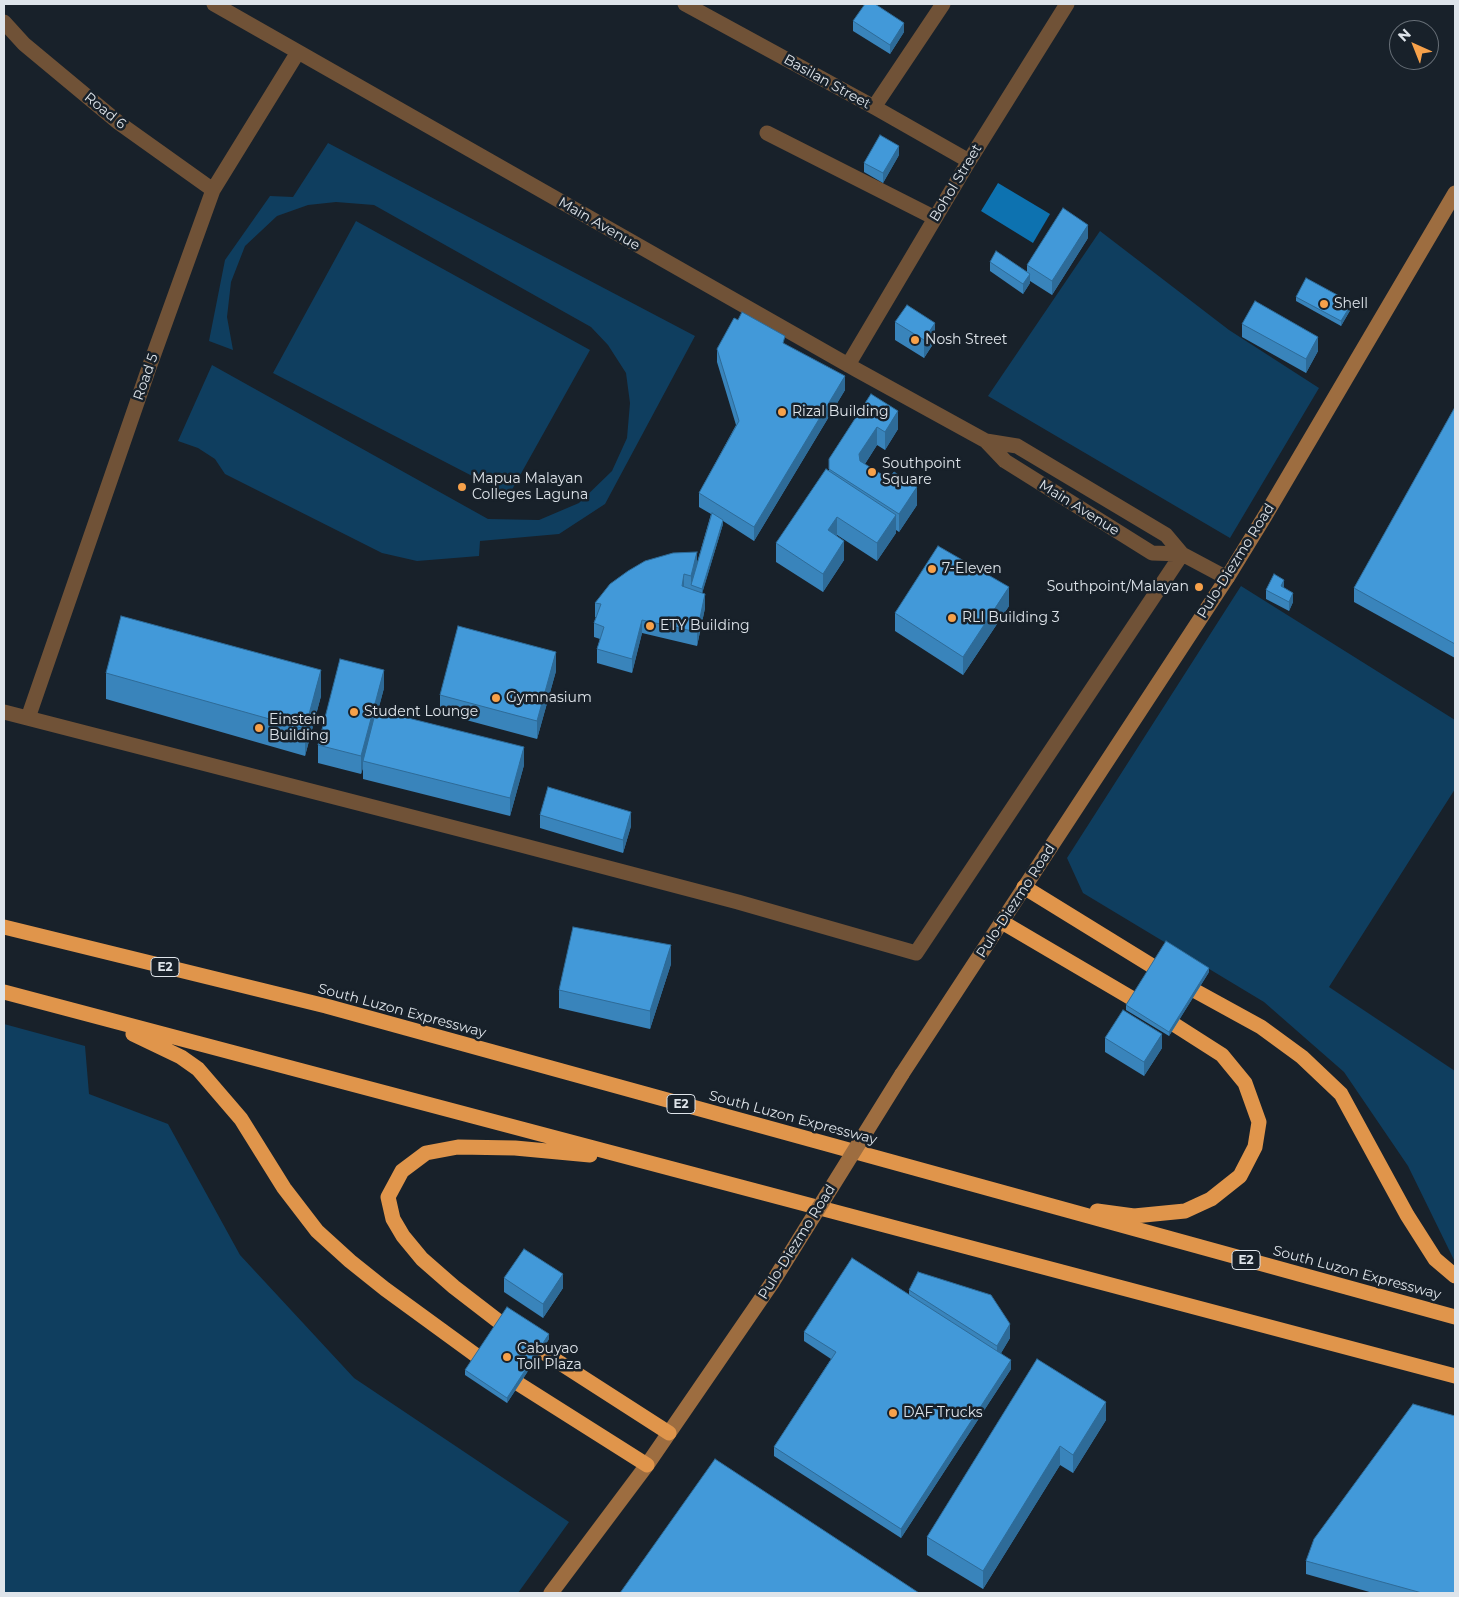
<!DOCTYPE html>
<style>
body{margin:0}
#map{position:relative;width:1459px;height:1597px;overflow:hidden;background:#18212a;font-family:Montserrat,sans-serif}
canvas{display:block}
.frame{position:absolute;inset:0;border:5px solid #dee4ea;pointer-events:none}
.north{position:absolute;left:1389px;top:20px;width:50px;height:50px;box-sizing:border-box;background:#18212a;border:1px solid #676f77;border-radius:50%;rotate:316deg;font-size:14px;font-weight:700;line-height:20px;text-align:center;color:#dee4ea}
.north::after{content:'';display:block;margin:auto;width:18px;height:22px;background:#f7a14a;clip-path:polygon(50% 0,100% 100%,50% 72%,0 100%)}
</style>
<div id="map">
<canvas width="1459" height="1597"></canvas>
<div class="frame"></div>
<div class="north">N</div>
</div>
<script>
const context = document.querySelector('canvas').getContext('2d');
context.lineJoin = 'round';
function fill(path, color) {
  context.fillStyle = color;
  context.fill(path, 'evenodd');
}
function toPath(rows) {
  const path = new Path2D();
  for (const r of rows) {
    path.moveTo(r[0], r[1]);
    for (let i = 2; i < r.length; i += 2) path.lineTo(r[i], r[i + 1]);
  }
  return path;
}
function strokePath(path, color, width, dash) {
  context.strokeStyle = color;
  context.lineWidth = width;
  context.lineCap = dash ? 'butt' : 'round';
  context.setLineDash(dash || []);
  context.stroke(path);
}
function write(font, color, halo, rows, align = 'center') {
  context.font = font + ' Montserrat,sans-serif';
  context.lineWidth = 5;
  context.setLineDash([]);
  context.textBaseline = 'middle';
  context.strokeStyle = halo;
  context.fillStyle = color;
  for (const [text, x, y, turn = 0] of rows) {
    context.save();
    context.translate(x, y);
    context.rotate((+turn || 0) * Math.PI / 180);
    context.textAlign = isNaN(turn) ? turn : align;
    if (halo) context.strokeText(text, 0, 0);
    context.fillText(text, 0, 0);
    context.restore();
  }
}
const green = toPath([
 [328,143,695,336,605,504,559,534,480,541,479,556,417,561,382,553,225,474,215,459,198,448,178,441,212,365,488,519,539,520,579,503,612,471,627,438,630,403,626,373,608,345,591,327,374,205,336,202,308,205,277,216,245,246,231,282,227,317,233,350,209,341,225,260,270,196,293,197],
 [356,221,590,350,509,495,273,373],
 [1100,231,1229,330,1319,388,1230,538,988,396],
 [1241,586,1455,720,1455,789,1329,987,1455,1071,1455,1262,1408,1166,1344,1072,1264,1002,1083,893,1067,858],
 [4,1024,85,1046,89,1094,168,1124,240,1255,354,1378,569,1522,518,1593,4,1593]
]);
const water = toPath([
 [998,183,1050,214,1033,243,981,211]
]);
const street = toPath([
 [214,4,857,370,986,441,1017,446,1166,535,1182,554,1227,578],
 [685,4,874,107,969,161],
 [4,22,24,44,119,123,213,190],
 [874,107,943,4],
 [767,133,935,218],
 [848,365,969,161,1067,4],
 [986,441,1005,461,1152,553,1182,554],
 [4,712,521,845,738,902,916,953,1182,554],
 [28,718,151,362,213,190,298,52]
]);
const secondary = toPath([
 [902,1074,1227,578,1265,516,1455,193],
 [551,1593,647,1465,772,1283]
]);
const highway = toPath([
 [1024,887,1170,977,1261,1027,1302,1057,1341,1094,1407,1215,1435,1259,1455,1276],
 [1002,922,1150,1009,1222,1055,1245,1083,1259,1122,1255,1147,1240,1176,1211,1199,1185,1211,1134,1216,1097,1211],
 [4,927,326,1006,1455,1317],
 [4,992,1455,1376],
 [133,1034,181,1057,198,1069,241,1119,284,1188,317,1231,350,1261,385,1289,492,1367,647,1465],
 [590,1155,515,1148,458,1147,426,1153,402,1171,388,1197,393,1219,403,1236,422,1259,454,1287,515,1334,669,1433]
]);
const secondaryBridge = toPath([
 [772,1283,902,1074]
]);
const wall = toPath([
 [853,21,904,32,890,54,853,31],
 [899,155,883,183,864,172,864,163],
 [1088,238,1052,295,1030,281,1030,283,1023,294,990,271,990,262,1027,272,1027,265],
 [1296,297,1352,307,1341,326,1296,301],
 [895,322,935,341,924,358,895,340],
 [1242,324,1318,351,1306,373,1242,337],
 [785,344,845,390,754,541,723,521,723,524,702,593,705,608,697,646,642,633,632,673,597,663,597,649,600,639,594,637,594,623,596,617,595,617,595,603,697,563,711,514,699,507,699,493,736,425,717,362,717,349],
 [871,394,898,429,885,450,877,445,865,464,917,505,899,532,896,530,896,533,877,561,837,535,836,536,844,560,823,592,776,562,776,543,829,470,829,459],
 [1455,407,1455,658,1354,602,1354,588],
 [1284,588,1293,602,1289,611,1266,599,1266,590],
 [1009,606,963,675,895,631,895,613],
 [556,671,537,739,440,713,440,695],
 [106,673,321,696,305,756,106,699],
 [384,688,378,710,524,765,510,816,363,779,363,768,361,774,318,763,318,745],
 [540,815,631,826,623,853,540,828],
 [671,964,650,1029,559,1008,559,990],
 [1209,972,1169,1036,1126,1010,1126,1005],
 [1105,1038,1162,1048,1144,1076,1105,1052],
 [504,1278,563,1288,543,1318,504,1292],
 [909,1290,1010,1338,1001,1353,1011,1369,901,1538,774,1456,774,1447,831,1359,804,1341,804,1332,909,1294],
 [549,1339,507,1403,465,1375,465,1370],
 [1037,1359,1106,1420,1073,1473,1060,1465,983,1589,927,1555,927,1537],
 [1306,1561,1455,1593,1373,1593,1306,1574]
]);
const shadedWall = toPath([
 [904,23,904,32,890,54,890,45],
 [899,146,899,155,883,183,883,173],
 [1088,225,1088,238,1052,295,1052,281],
 [1030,274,1030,283,1023,294,1023,284],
 [1352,303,1352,307,1341,326,1341,321],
 [935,323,935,341,924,358,924,340],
 [1318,337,1318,351,1306,373,1306,359],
 [845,376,845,390,754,541,754,527],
 [898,411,898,429,885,450,885,432],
 [877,427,877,445,859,473,859,454],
 [917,487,917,505,899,532,899,514],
 [896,515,896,533,877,561,877,543],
 [837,517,837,535,828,549,828,530],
 [723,520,723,524,702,594,702,589],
 [844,541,844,560,823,592,823,574],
 [697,552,697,566,691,585,691,576],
 [684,574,684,588,682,586],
 [1284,580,1284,589,1281,586],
 [1009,587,1009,606,963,675,963,657],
 [1293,593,1293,602,1289,611,1289,602],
 [705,594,705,608,697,646,697,632],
 [642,620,642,633,632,673,632,659],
 [556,652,556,671,537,739,537,721],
 [321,670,321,696,305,756,305,729],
 [384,670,384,688,365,761,363,761,363,768,361,774,361,756],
 [524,747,524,765,510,816,510,798],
 [631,812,631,826,623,853,623,840],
 [671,945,671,964,650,1029,650,1011],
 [1209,968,1209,972,1169,1036,1169,1032],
 [1162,1034,1162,1048,1144,1076,1144,1062],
 [563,1274,563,1288,543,1318,543,1304],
 [1010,1324,1010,1338,997,1360,997,1346],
 [549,1334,549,1339,507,1403,507,1398],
 [1011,1360,1011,1369,901,1538,901,1529],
 [1106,1402,1106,1420,1073,1473,1073,1455],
 [1060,1446,1060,1465,983,1589,983,1571]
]);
const building = toPath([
 [865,4,875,4,904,23,890,45,853,21,865,4],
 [880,135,899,146,883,173,864,163,880,135],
 [1063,208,1088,225,1052,281,1027,265,1063,208],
 [996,251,1030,274,1023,284,990,262,996,251],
 [1306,278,1352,303,1341,321,1296,297,1306,278],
 [1255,301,1318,337,1306,359,1242,324,1255,301],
 [907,305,935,323,924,340,895,322,907,305],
 [742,312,785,336,783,343,845,376,754,527,699,493,739,421,717,349,734,318,738,320,742,312],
 [871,394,898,411,885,432,877,427,859,454,860,461,889,479,894,472,917,487,899,514,829,469,829,459,871,394],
 [1455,407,1455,644,1354,588,1455,407],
 [826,469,896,515,877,543,837,517,828,530,844,541,823,574,776,543,826,469],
 [712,513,723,520,702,589,691,585,712,513],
 [938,546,1009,587,963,657,895,613,938,546],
 [697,552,691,576,684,574,682,586,705,594,697,632,642,620,632,659,597,649,604,627,594,623,601,604,595,603,610,584,628,571,645,561,673,553,697,552],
 [1274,574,1284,580,1281,586,1293,593,1289,602,1266,590,1274,574],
 [121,616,321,670,305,729,106,673,121,616],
 [458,626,556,652,537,721,440,695,458,626],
 [340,659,384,670,361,756,318,745,340,659],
 [376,710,524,747,510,798,363,761,376,710],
 [548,787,631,812,623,840,540,815,548,787],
 [573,927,671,945,650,1011,559,990,573,927],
 [1166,941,1209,968,1169,1032,1126,1005,1166,941],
 [1123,1010,1162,1034,1144,1062,1105,1038,1123,1010],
 [524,1249,563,1274,543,1304,504,1278,524,1249],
 [852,1258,1011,1360,901,1529,774,1447,836,1352,804,1332,852,1258],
 [918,1272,991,1295,1010,1324,997,1346,909,1290,918,1272],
 [507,1307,549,1334,507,1398,465,1370,507,1307],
 [1037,1359,1106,1402,1073,1455,1060,1446,983,1571,927,1537,1037,1359],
 [1413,1404,1455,1416,1455,1593,1422,1593,1306,1561,1314,1539,1413,1404],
 [715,1459,919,1593,620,1593,715,1459]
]);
const markers = [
 [1324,304,5,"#f7a14a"],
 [915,340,5,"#f7a14a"],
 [782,412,5,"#f7a14a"],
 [872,472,5,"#f7a14a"],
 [462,487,5,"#f7a14a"],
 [932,569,5,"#f7a14a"],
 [1199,587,5,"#f7a14a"],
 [952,618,5,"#f7a14a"],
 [650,626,5,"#f7a14a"],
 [496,698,5,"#f7a14a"],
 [354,712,5,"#f7a14a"],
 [259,728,5,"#f7a14a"],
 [507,1357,5,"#f7a14a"],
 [893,1413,5,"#f7a14a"]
];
const shields = [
 [165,967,28],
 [681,1104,28],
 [1246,1260,28]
];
const shieldNames = [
 ["E2",165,967],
 ["E2",681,1104],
 ["E2",1246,1260]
];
const streetNames = [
 ["Basilan Street",827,82,29],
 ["Road 6",105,111,39],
 ["Bohol Street",956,183,-59],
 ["Main Avenue",599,224,30],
 ["Road 5",146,377,-71],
 ["Main Avenue",1079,508,32],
 ["Pulo-Diezmo Road",1236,561,-58],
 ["Pulo-Diezmo Road",1016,901,-57],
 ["South Luzon Expressway",402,1011,15],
 ["South Luzon Expressway",793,1118,15],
 ["Pulo-Diezmo Road",797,1242,-58],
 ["South Luzon Expressway",1357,1273,15]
];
const poiNames = [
 ["Shell",1334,304],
 ["Nosh Street",925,340],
 ["Rizal Building",792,412],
 ["Southpoint",882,464],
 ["Square",882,480],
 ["Mapua Malayan",472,479],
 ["Colleges Laguna",472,495],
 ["7-Eleven",942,569],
 ["Southpoint/Malayan",1189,587,"right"],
 ["RLI Building 3",962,618],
 ["ETY Building",660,626],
 ["Gymnasium",506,698],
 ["Student Lounge",364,712],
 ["Einstein",269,720],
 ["Building",269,736],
 ["Cabuyao",517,1349],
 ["Toll Plaza",517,1365],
 ["DAF Trucks",903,1413]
];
fill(green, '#0f3e5f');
fill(water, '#0d72b0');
strokePath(street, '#705237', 15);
strokePath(secondary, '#9d6d40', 15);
strokePath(highway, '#e0954b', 15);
strokePath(secondaryBridge, '#9d6d40', 15);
fill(wall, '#3984bb');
fill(shadedWall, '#2e6b98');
fill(building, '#4299d9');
strokePath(building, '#2e6b98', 1);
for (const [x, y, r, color] of markers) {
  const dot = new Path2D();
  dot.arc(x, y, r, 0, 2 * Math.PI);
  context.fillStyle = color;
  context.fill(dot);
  strokePath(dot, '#18212a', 2);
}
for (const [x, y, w] of shields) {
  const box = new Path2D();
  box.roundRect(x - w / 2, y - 9.5, w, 19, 4);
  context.fillStyle = '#18212a';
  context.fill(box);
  strokePath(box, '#dee4ea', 1);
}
write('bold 12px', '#dee4ea', null, shieldNames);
write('14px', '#dee4ea', '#18212a', streetNames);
write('14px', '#dee4ea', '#18212a', poiNames, 'left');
</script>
